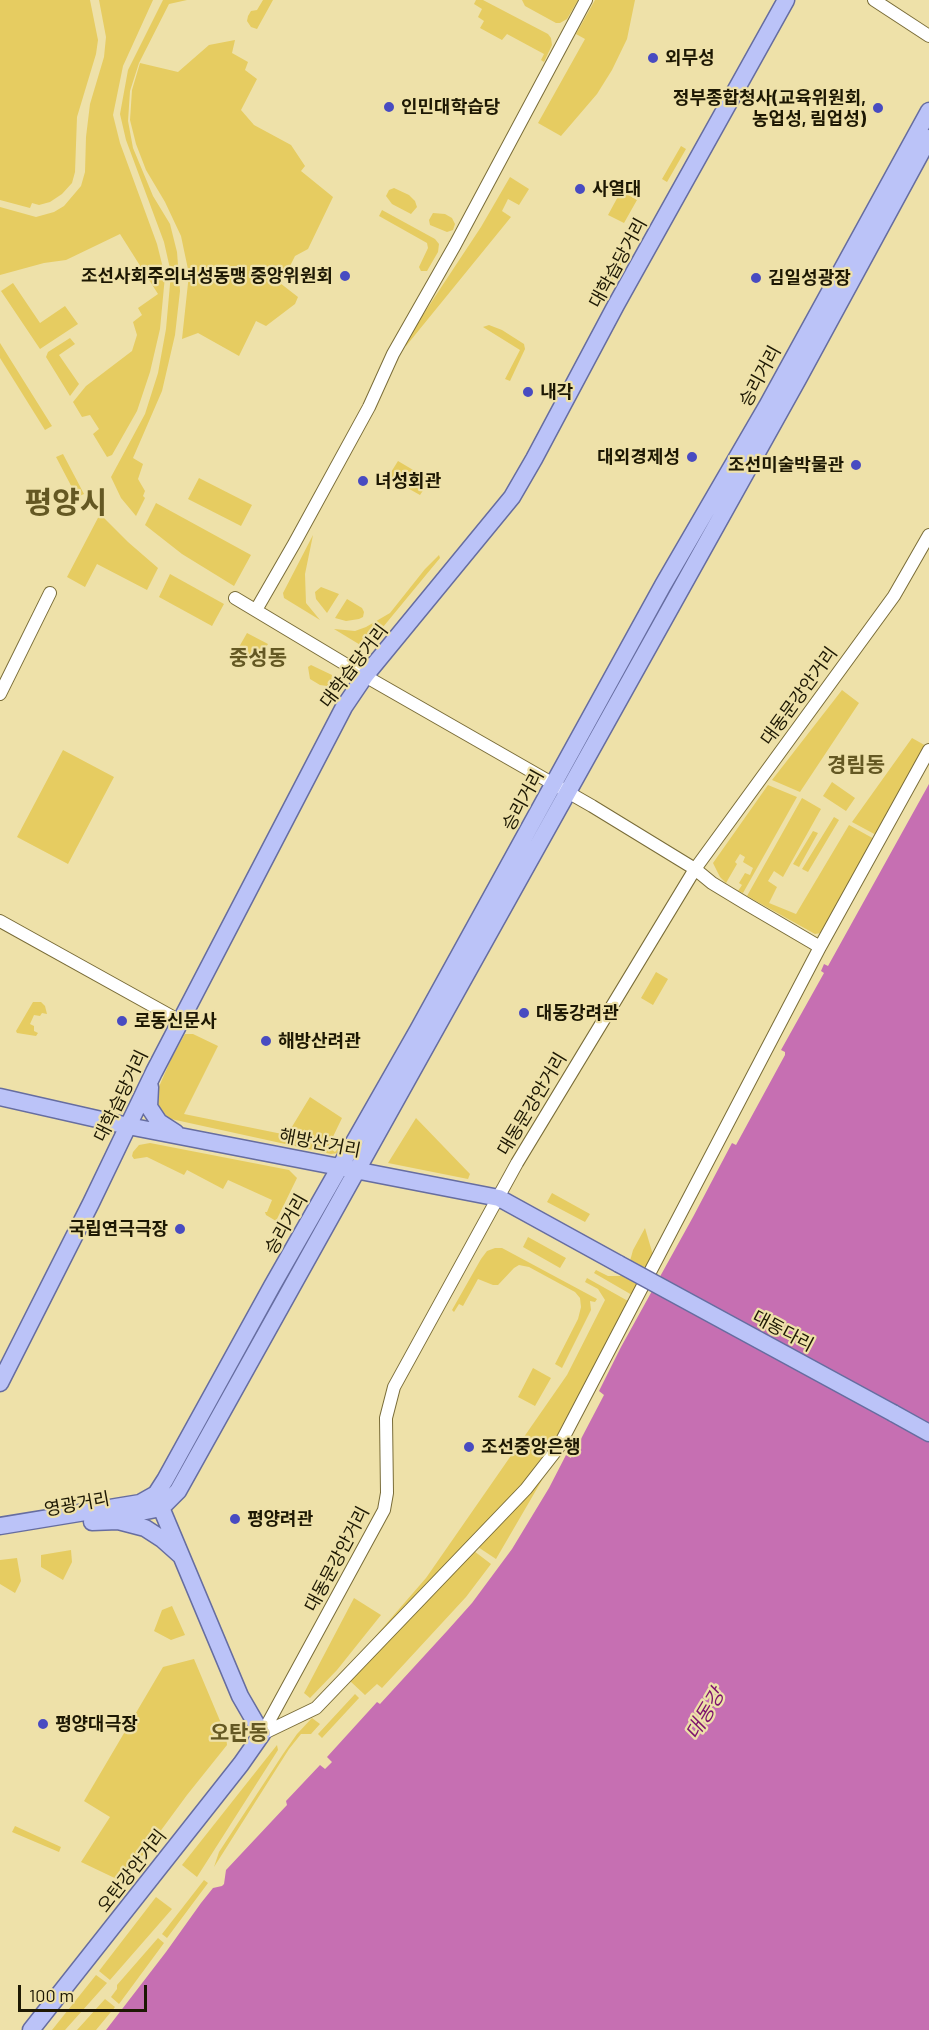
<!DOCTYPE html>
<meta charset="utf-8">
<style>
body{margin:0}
#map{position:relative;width:929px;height:2030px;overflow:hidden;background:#eee1a9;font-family:Barlow,sans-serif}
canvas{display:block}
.scale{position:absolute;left:18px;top:1985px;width:129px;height:27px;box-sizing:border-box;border:3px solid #1d1803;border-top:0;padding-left:8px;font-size:18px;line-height:21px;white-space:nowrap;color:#1d1803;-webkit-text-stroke:4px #eee1a9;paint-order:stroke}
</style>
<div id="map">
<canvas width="929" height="2030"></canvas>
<div class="scale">100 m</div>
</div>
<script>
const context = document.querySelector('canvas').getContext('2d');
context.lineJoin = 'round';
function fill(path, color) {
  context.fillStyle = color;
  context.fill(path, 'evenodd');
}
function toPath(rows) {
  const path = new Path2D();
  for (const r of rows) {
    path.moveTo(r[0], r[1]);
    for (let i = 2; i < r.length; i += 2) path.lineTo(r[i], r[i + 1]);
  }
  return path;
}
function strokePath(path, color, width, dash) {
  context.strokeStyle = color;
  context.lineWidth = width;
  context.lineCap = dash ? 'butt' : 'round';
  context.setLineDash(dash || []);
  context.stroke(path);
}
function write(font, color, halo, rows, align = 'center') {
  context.font = font + ' Barlow,"Noto Sans KR",sans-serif';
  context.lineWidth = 4.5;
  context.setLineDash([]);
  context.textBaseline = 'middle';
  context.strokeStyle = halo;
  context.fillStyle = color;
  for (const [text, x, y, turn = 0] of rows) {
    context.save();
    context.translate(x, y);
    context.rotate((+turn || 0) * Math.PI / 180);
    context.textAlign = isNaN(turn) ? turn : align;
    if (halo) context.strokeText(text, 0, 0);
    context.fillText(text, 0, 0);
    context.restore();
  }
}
const green = toPath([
 [0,0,90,0,98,40,96,54,77,117,75,172,72,183,62,194,50,202,39,205,32,203,30,208,0,200],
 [99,0,153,0,123,66,113,115,120,143,157,244,165,276,160,329,150,372,137,411,112,455,107,457,93,434,99,429,90,415,82,417,73,402,86,386,132,351,137,335,133,322,142,315,138,308,158,294,120,234,66,260,44,263,0,275,0,207,36,217,54,212,64,206,81,186,85,172,86,137,90,104,104,57,106,37],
 [163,0,187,0,169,4,139,63,130,91,128,121,133,148,153,196,170,224,177,252,180,291,175,335,162,391,133,458,143,464,138,479,145,491,143,496,145,498,136,516,121,498,111,477,145,414,158,373,166,329,171,273,164,242,126,140,120,114,128,70],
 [263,0,273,0,257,29,251,27,247,21,248,16,251,11,257,10],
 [476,0,483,0,548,34,551,38,552,45,544,62,541,60,544,54,507,34,502,40,480,28,484,21,478,17,482,9,474,4],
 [522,0,578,0,567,19,560,23,556,23,525,6],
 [595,0,635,0,627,39,612,70,597,94,561,136,538,123,585,39,576,34],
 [235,40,232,53,248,62,245,70,257,79,241,110,254,125,291,145,305,166,301,171,333,197,308,249,295,256,290,266,287,266,280,283,298,297,295,304,266,326,256,321,239,356,198,333,182,339,189,274,181,236,165,202,146,170,136,144,130,120,132,90,140,63,178,72,209,45],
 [681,146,686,149,667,182,662,179],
 [510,177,529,189,519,205,508,199,502,211,511,217,406,346,403,345,481,227],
 [394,188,409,195,415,201,417,207,411,214,392,204,386,196,389,190],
 [621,191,637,200,624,223,608,215],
 [382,210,435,239,439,244,438,252,427,271,421,271,419,267,428,248,427,243,379,216],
 [433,213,445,214,452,218,455,224,453,230,447,232,430,225,429,220],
 [619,254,625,257,606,292,600,288],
 [13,283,40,323,65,306,78,324,40,349,1,291],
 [489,325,502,330,524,344,525,349,510,381,505,379,520,350,483,327],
 [70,338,75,344,59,355,79,384,70,396,46,357,48,352],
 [0,343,52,426,45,430,0,358],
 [63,454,84,494,77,497,56,457],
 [398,461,430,480,420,495,388,477],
 [199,478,252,505,241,526,188,499],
 [156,503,251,555,234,586,182,554,145,525],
 [100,514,128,542,158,568,147,590,97,564,85,587,67,577],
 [313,535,305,574,306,603,320,620,284,598,283,593],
 [439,555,440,558,369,644,362,646,334,629,355,631,366,627,390,613,425,569],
 [170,574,224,604,212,626,159,597],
 [321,587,339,594,327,613,316,599,315,592],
 [347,599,362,608,364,612,363,617,359,619,346,621,335,618],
 [247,633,268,644,262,654,251,656,239,647],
 [311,665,332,675,331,682,327,686,320,685,310,679,308,667],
 [842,690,859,703,800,792,772,780],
 [912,738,928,747,878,836,852,822],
 [63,750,114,777,68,864,17,837],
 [832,782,855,798,846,811,823,796],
 [768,785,797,797,743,893,738,891,742,885,739,883,745,873,750,875,753,868,743,862,745,857,740,854,735,862,737,864,726,883,720,877,713,863],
 [802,798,821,809,783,877,774,871,768,881,777,887,769,903,796,914,849,825,876,840,821,933,815,934,747,896],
 [834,817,839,820,808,872,802,869],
 [813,831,818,833,799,867,793,864],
 [656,972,668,979,653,1005,641,998],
 [33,1002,41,1002,45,1006,47,1014,42,1013,40,1016,34,1015,30,1024,34,1026,34,1031,38,1033,36,1036,17,1033,16,1031],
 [185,1034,193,1034,218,1046,184,1114,287,1135,310,1097,342,1118,328,1147,335,1152,344,1142,362,1110,363,1111,344,1147,338,1153,331,1154,171,1119,161,1115,154,1098,172,1057],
 [416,1118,470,1174,468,1179,388,1163],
 [150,1143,289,1170,297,1178,276,1221,266,1215,265,1212,267,1212,272,1200,228,1180,223,1189,187,1170,184,1175,147,1157,134,1159,132,1156,133,1152,139,1145],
 [552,1193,590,1214,585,1222,547,1202],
 [645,1228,653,1255,632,1295,594,1273,596,1270,608,1276,620,1276,630,1261,633,1250],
 [528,1237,566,1258,560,1268,523,1247],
 [495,1248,502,1248,597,1299,595,1302,590,1301,591,1310,562,1368,555,1364,578,1319,581,1307,580,1298,575,1292,529,1267,519,1265,514,1268,498,1285,493,1285,478,1279,463,1306,459,1304,454,1312,452,1310,481,1259,487,1251],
 [587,1278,628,1301,542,1464,327,1692,426,1578,567,1375,605,1300,598,1289,585,1282],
 [533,1368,551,1378,535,1406,518,1397],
 [542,1480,496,1559,478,1547,540,1481],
 [71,1550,72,1562,63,1580,41,1567,41,1555],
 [474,1551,491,1564,466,1597,382,1688,377,1684,365,1695,350,1681],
 [17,1558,21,1581,15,1593,0,1584,0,1560],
 [354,1598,381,1615,337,1670,310,1698,304,1693],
 [172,1606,185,1635,171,1640,154,1631,162,1610],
 [194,1659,226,1735,227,1745,187,1795,123,1882,81,1862,110,1817,84,1801,163,1667],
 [355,1694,359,1698,322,1738,318,1734],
 [312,1718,320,1724,311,1734,301,1734,289,1749,214,1867,219,1852,283,1754,297,1734],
 [277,1745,278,1750,197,1877,182,1865],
 [15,1826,61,1847,59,1852,12,1832],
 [204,1880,208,1883,167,1938,162,1934],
 [156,1897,172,1909,110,1980,99,1971],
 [158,1938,164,1943,119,2004,111,1997,117,1989,117,1985],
 [96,1975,107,1983,65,2030,52,2030],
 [105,1999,115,2007,96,2030,77,2030]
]);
const water = toPath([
 [929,784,929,2030,106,2030,166,1952,201,1903,213,1888,222,1886,224,1884,226,1870,287,1805,286,1801,320,1765,325,1769,332,1762,327,1757,377,1702,380,1704,447,1631,472,1603,512,1549,549,1488,566,1455,571,1458,604,1395,599,1391,621,1347,693,1217,732,1143,736,1145,785,1055,785,1052,781,1050,824,973,821,971,824,964,828,966]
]);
const minor = toPath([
 [874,0,929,36],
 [235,598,365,676,592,806,695,869,712,883,745,903,820,947],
 [256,610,294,544,369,407,393,354,455,245,586,0],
 [0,694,50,593],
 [0,921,180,1021],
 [262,1734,384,1510,387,1493,386,1418,394,1387,517,1163,695,869,894,596,929,535],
 [262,1734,316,1708,526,1489,558,1448,820,947,929,750]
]);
const major = toPath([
 [150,1087,149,1107,159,1122,176,1133],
 [0,1097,128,1126,499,1198,619,1264],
 [0,1383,91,1203,154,1072,344,707,365,676,512,497,534,459,616,305,786,0],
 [893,1413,929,1433],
 [131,1514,161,1508,178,1491,798,379,929,138],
 [92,1522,118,1521,145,1528,162,1539,180,1555],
 [0,1526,140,1503,156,1494,165,1480,272,1286,418,1030,663,585,767,406,929,111],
 [31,2030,241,1764,262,1734,240,1696,157,1498]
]);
const majorBridge = toPath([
 [619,1264,893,1413]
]);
const markers = [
 [653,58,6,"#484bc1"],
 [389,107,6,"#484bc1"],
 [878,108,6,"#484bc1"],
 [580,189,6,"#484bc1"],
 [345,276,6,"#484bc1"],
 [756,278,6,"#484bc1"],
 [528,392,6,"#484bc1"],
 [692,457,6,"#484bc1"],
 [856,465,6,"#484bc1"],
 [363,481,6,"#484bc1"],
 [524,1013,6,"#484bc1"],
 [122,1021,6,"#484bc1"],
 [266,1041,6,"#484bc1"],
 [180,1229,6,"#484bc1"],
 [469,1447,6,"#484bc1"],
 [235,1519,6,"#484bc1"],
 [43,1724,6,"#484bc1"]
];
const poiNames = [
 ["외무성",665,58],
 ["정부종합청사(교육위원회,",866,98,"right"],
 ["농업성, 림업성)",866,119,"right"],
 ["인민대학습당",401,107],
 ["사열대",592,189],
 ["조선사회주의녀성동맹 중앙위원회",333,276,"right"],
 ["김일성광장",768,278],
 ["내각",540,392],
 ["대외경제성",680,457,"right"],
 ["조선미술박물관",844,465,"right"],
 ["녀성회관",375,481],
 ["대동강려관",536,1013],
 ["로동신문사",134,1021],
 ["해방산려관",278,1041],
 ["국립연극극장",168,1229,"right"],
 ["조선중앙은행",481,1447],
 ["평양려관",247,1519],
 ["평양대극장",55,1724]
];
const streetNames = [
 ["대학습당거리",618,263,-61],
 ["승리거리",760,376,-61],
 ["대학습당거리",354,666,-53],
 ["대동문강안거리",799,696,-54],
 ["승리거리",523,800,-61],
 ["대학습당거리",121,1096,-64],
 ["대동문강안거리",532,1104,-59],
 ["해방산거리",320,1143,11],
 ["승리거리",286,1224,-60],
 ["대동다리",783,1331,28],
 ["영광거리",77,1504,-10],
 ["대동문강안거리",337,1559,-62],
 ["오탄강안거리",132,1871,-52]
];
const waterNames = [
 ["대동강",705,1714,-59]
];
const quarterNames = [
 ["중성동",258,658],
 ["경림동",856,765],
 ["오탄동",239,1733]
];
const townNames = [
 ["평양시",66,503]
];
fill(green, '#e6cc61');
fill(water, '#c66fb2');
strokePath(minor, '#796c38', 14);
strokePath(major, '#666da0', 19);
strokePath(minor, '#fff', 12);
strokePath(major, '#bbc3f8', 16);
strokePath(majorBridge, '#666da0', 19, []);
strokePath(majorBridge, '#bbc3f8', 16);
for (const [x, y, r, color] of markers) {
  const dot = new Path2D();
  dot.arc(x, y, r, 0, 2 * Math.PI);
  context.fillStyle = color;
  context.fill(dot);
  strokePath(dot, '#eee1a9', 2);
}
write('bold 18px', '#1d1803', '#eee1a9', poiNames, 'left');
write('18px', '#1d1803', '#eee1a9', streetNames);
write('italic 20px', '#7e136d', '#eee1a9', waterNames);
write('bold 21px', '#645823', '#eee1a9', quarterNames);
write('bold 30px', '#645823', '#eee1a9', townNames);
</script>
